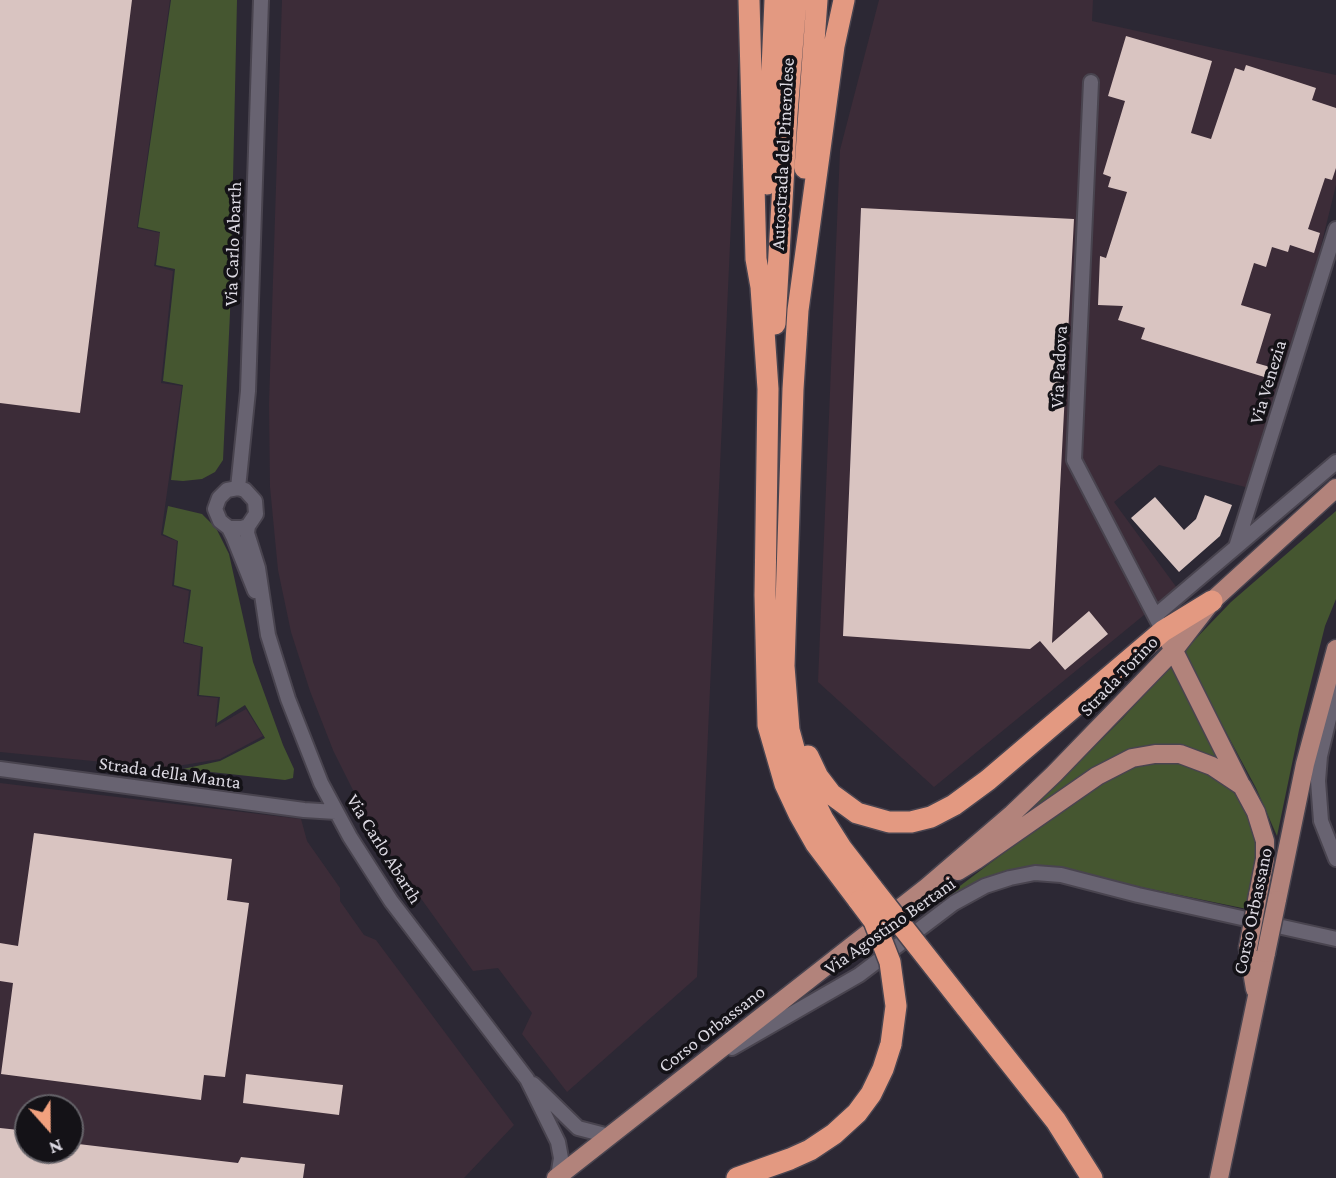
<!DOCTYPE html>
<style>
body{margin:0}
#map{position:relative;width:1336px;height:1178px;overflow:hidden;background:#2c2834;font-family:"Crimson Pro",serif}
canvas{display:block}
.north{position:absolute;left:14px;top:1094px;width:70px;height:70px;box-sizing:border-box;background:#141217;border:2px solid #646268;border-radius:50%;rotate:159deg;font-size:19px;font-weight:700;line-height:28px;text-align:center;color:#dcd9e2}
.north::after{content:'';display:block;margin:auto;width:24px;height:32px;background:#f2a17e;clip-path:polygon(50% 0,100% 100%,50% 72%,0 100%)}
</style>
<div id="map">
<canvas width="1336" height="1178"></canvas>
<div class="north">N</div>
</div>
<script>
const context = document.querySelector('canvas').getContext('2d');
context.lineJoin = 'round';
function fill(path, color) {
  context.fillStyle = color;
  context.fill(path, 'evenodd');
}
function toPath(rows) {
  const path = new Path2D();
  for (const r of rows) {
    path.moveTo(r[0], r[1]);
    for (let i = 2; i < r.length; i += 2) path.lineTo(r[i], r[i + 1]);
  }
  return path;
}
function strokePath(path, color, width, dash) {
  context.strokeStyle = color;
  context.lineWidth = width;
  context.lineCap = dash ? 'butt' : 'round';
  context.setLineDash(dash || []);
  context.stroke(path);
}
function write(font, color, halo, rows, align = 'center') {
  context.font = font + ' "Crimson Pro",serif';
  context.lineWidth = 7;
  context.setLineDash([]);
  context.textBaseline = 'middle';
  context.strokeStyle = halo;
  context.fillStyle = color;
  for (const [text, x, y, turn = 0] of rows) {
    context.save();
    context.translate(x, y);
    context.rotate((+turn || 0) * Math.PI / 180);
    context.textAlign = isNaN(turn) ? turn : align;
    if (halo) context.strokeText(text, 0, 0);
    context.fillText(text, 0, 0);
    context.restore();
  }
}
const industrial = toPath([
 [0,0,170,0,137,228,160,233,154,266,173,271,161,383,182,386,161,535,177,541,172,586,189,591,183,643,201,647,197,696,218,698,215,727,246,709,263,736,220,759,165,768,0,752],
 [282,0,741,0,697,977,567,1092,522,1034,532,1013,498,968,473,971,392,858,362,808,333,750,310,691,291,632,278,570,270,487,269,404],
 [879,0,1093,0,1092,21,1336,75,1336,185,1261,491,1159,465,1114,502,1177,588,934,787,818,682,840,150],
 [0,783,301,819,307,841,340,888,340,901,364,935,376,940,514,1125,464,1178,0,1178],
 [28,1108,70,1108,70,1150,28,1150]
]);
const green = toPath([
 [171,0,237,0,230,313,223,460,215,472,202,479,183,481,171,480,183,385,163,381,175,269,156,265,160,232,138,227],
 [168,506,202,514,216,528,229,554,253,662,283,745,294,769,293,778,285,780,183,769,220,761,265,738,245,705,217,723,220,697,199,695,203,647,184,642,191,590,174,585,178,541,163,534],
 [1336,511,1336,599,1325,626,1299,730,1277,836,1256,788,1183,652,1231,602],
 [1172,663,1220,759,1186,747,1153,744,1131,751,1095,769,1033,808,1123,718],
 [1178,761,1207,771,1231,788,1248,813,1257,842,1258,860,1247,909,1063,871,1025,869,1004,872,982,880,940,901,1066,806,1102,782,1135,765,1148,762]
]);
const building = toPath([
 [0,0,132,0,80,413,0,403],
 [1126,36,1212,61,1191,133,1211,139,1235,68,1244,71,1246,65,1316,88,1312,100,1336,108,1336,168,1332,180,1325,178,1308,229,1320,233,1314,253,1290,245,1288,252,1272,247,1266,267,1254,263,1241,305,1271,314,1256,363,1277,369,1274,380,1141,339,1145,328,1118,320,1123,306,1098,305,1100,256,1106,258,1127,192,1108,187,1111,177,1103,174,1125,101,1108,96],
 [861,208,1074,219,1052,643,1089,611,1108,634,1065,670,1040,641,1030,649,843,636],
 [1205,495,1232,505,1220,536,1179,572,1131,518,1155,497,1184,530,1196,519],
 [34,833,232,859,227,900,249,903,225,1077,204,1075,201,1100,1,1074,13,983,0,981,0,943,18,946],
 [246,1074,343,1085,339,1115,243,1103],
 [0,1128,28,1131,28,1150,70,1150,70,1143,238,1163,241,1157,305,1164,303,1178,0,1178]
]);
const minor = toPath([
 [1091,82,1074,460,1163,631],
 [238,488,248,391,261,0],
 [248,526,247,533,258,568,268,635,288,699,321,783,350,837,391,901,527,1079,558,1142,561,1158,558,1177],
 [229,528,242,528,248,526,256,514,255,501,245,490,238,488,227,490,219,498,215,509,220,521,229,528,233,536,255,591],
 [1236,547,1336,229],
 [1155,616,1336,462],
 [1334,673,1334,698,1320,756,1318,781,1321,821,1336,859],
 [0,769,304,810,336,812],
 [732,1048,859,975,954,903,985,886,1010,878,1035,873,1061,875,1138,895,1336,939],
 [533,1084,578,1128,609,1136]
]);
const major = toPath([
 [1170,643,1240,783],
 [958,871,976,860,1097,776,1132,758,1155,754,1180,754,1212,766,1242,786,1256,812,1265,841,1265,859,1258,895],
 [1277,900,1305,764,1336,649],
 [1248,948,1255,989],
 [556,1178,927,887,1012,814,1054,774,1174,650,1212,601,1336,488],
 [1219,1178,1266,953]
]);
const highway = toPath([
 [749,0,756,259,761,287,768,389,765,595,768,725,785,784,799,814,816,844,859,901],
 [844,0,834,46,798,310,793,389,784,666,789,730,801,774,823,819,842,849,873,889],
 [805,168,817,0],
 [767,184,775,0],
 [775,324,787,114,796,0],
 [808,756,818,777,831,794,857,813,889,822,911,822,931,817,954,805,988,780,1163,631,1212,601],
 [965,1006,1056,1121,1092,1178],
 [737,1178,790,1159,810,1150,834,1134,857,1113,871,1094,883,1069,891,1044]
]);
const majorBridge = toPath([
 [1248,948,1258,895],
 [1266,953,1277,900]
]);
const highwayBridge = toPath([
 [873,889,965,1006],
 [859,901,874,921,890,962,896,1006,891,1044]
]);
const streetNames = [
 ["Autostrada del Pinerolese",783,154,-87],
 ["Via Carlo Abarth",233,244,-88],
 ["Via Padova",1059,367,-87],
 ["Via Venezia",1268,382,-73],
 ["Strada Torino",1119,676,-46],
 ["Strada della Manta",170,773,8],
 ["Via Carlo Abarth",384,849,58],
 ["Corso Orbassano",1253,911,-78],
 ["Via Agostino Bertani",890,926,-35],
 ["Corso Orbassano",712,1029,-38]
];
fill(industrial, '#3c2c38');
fill(green, '#455630');
fill(building, '#d9c4c1');
strokePath(minor, '#49444f', 18);
strokePath(major, '#49444f', 21);
strokePath(highway, '#49444f', 24);
strokePath(minor, '#686371', 14);
strokePath(major, '#b2837b', 18);
strokePath(highway, '#e39981', 21);
strokePath(majorBridge, '#49444f', 21, []);
strokePath(highwayBridge, '#49444f', 24, []);
strokePath(majorBridge, '#b2837b', 18);
strokePath(highwayBridge, '#e39981', 21);
write('19px', '#dcd9e2', '#141217', streetNames);
</script>
